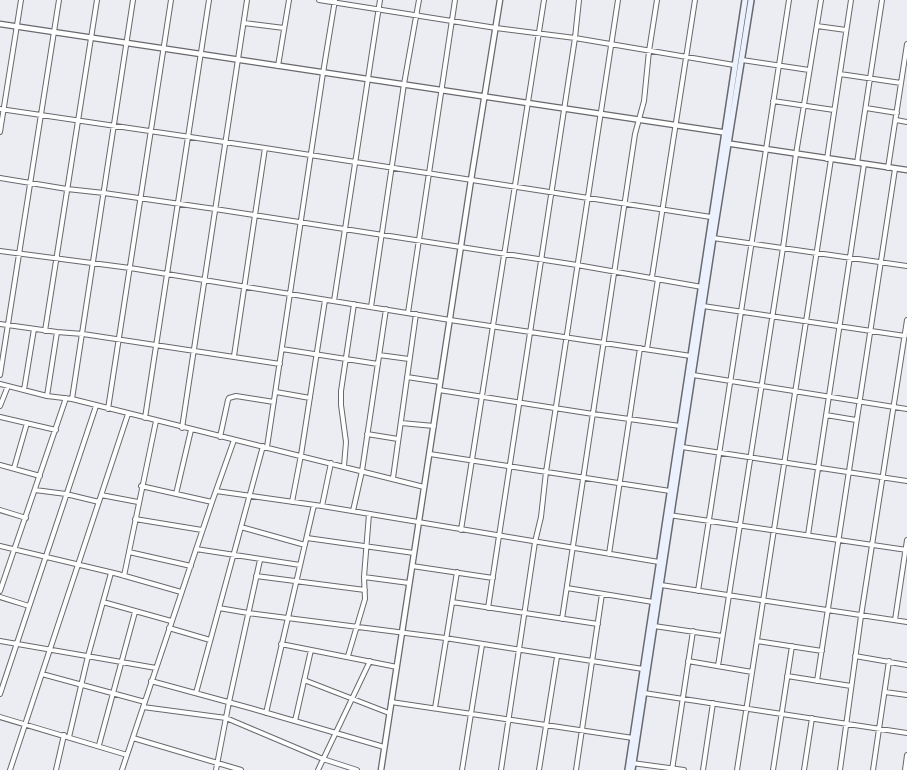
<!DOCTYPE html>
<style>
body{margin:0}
canvas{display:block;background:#ecedf2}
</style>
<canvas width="907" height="770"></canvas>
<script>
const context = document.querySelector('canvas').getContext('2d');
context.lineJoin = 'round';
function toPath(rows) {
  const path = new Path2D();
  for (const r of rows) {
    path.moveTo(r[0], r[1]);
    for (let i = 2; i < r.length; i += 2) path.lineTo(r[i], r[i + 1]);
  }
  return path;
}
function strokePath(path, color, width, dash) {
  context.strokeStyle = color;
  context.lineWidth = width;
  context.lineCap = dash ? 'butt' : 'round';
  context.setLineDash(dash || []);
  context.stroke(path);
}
const minor = toPath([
 [319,0,496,28,575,38,734,65],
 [244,23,284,28],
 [817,26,846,30],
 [742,60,809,70],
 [278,66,289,0],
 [840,74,901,83],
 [773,101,834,110],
 [866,108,897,113],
 [0,109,265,148,711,217],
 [896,120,907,122],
 [0,132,21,0],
 [827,159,851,0],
 [857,163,882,0],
 [888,168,907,44],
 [0,178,67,189,104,193,215,209,577,265,702,287],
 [713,238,907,266],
 [0,251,130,268,450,320,691,356],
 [652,277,695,0],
 [334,301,380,0],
 [703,306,905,336],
 [371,307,404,84,419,0],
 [408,313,455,0],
 [0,324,57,332,83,334,280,364],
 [45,331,97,0],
 [282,349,378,364],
 [647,349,658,279],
 [379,355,409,359],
 [234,356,265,148],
 [0,375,59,0],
 [693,375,907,409],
 [407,377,440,382],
 [0,384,47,396,72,399,424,487],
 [24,390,34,329],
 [439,390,593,414,680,426],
 [276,392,310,398],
 [47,396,57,332],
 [72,399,133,0],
 [0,406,8,386],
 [108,409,171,0],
 [826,415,856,420],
 [0,417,56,430],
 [145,418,209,0],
 [401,423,434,426],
 [182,428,247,0],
 [367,434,398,439],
 [220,437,228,400,229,398,236,396,274,402],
 [267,447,323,73,335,0],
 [682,447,907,481],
 [430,454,670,491],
 [0,465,40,476],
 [344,466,346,442,341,405,341,391,354,304],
 [14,468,27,423],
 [393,478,416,314],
 [141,486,212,502],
 [35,490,66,494,99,502],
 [216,491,322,506,659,562],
 [176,494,191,430],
 [101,495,138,502],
 [292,502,301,455,325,300],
 [322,506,331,463],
 [0,510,26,518],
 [353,511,362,471,386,309],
 [669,515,907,550],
 [135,519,202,530],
 [241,527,305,545],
 [461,530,544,0],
 [808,535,864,164],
 [307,538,414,553],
 [0,546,118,574,181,592],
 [196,549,300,565],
 [129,552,191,566],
 [609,554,640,348],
 [412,566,493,578],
 [124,576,156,421],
 [256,576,365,590],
 [364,577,409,583],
 [661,585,907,622],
 [567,588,653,602],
 [0,591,66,398],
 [698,591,789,0],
 [0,597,29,606],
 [103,602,171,621],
 [452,602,598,624],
 [219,608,248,613,445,638,643,669],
 [488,608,575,38,579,0],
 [562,619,635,134,644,101,649,51,657,0],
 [895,620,907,540],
 [654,626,722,636],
 [169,628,210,640],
 [0,641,156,668],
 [757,641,822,651],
 [281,644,397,667],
 [348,656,365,599,364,577,369,514],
 [855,656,907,665],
 [688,661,752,672],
 [718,666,783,248,796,154,821,0],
 [42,674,145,702],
 [787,676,851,686],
 [304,680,389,713],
 [151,681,250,708,384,747],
 [817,681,895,169],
 [885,692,907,695],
 [196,693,263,446],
 [644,693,907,733],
 [0,694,96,406],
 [391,702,633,738],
 [143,707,226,718,323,759,357,770],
 [435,708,457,572],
 [266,713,314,505],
 [0,717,127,755],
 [295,721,311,650],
 [69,737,88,656,111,573],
 [133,738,241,770],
 [99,745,135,612],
 [632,763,684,770],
 [10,770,128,414],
 [56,770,64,735],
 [122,770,212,502,234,440],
 [216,770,229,702,260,560],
 [318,770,370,661],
 [462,770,482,645],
 [501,770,535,542,541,517,546,472,618,0],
 [539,770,557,657],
 [576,770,602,594],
 [672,770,693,631],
 [703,770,713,703],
 [737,770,831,159],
 [773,770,792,646],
 [804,770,812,718],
 [840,770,861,616,907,320],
 [873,770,889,661],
 [905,770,907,755]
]);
const tertiary = toPath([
 [0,24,728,133],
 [725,143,907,170],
 [381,770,471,180,500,0]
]);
const secondary = toPath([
 [628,770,745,0],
 [632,770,713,238,751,0]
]);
strokePath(minor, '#68696e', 6);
strokePath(tertiary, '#68696e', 7);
strokePath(secondary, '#68696e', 8);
strokePath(minor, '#fff', 4);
strokePath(tertiary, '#fff', 4.5);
strokePath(secondary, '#ebf2fd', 5);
</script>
